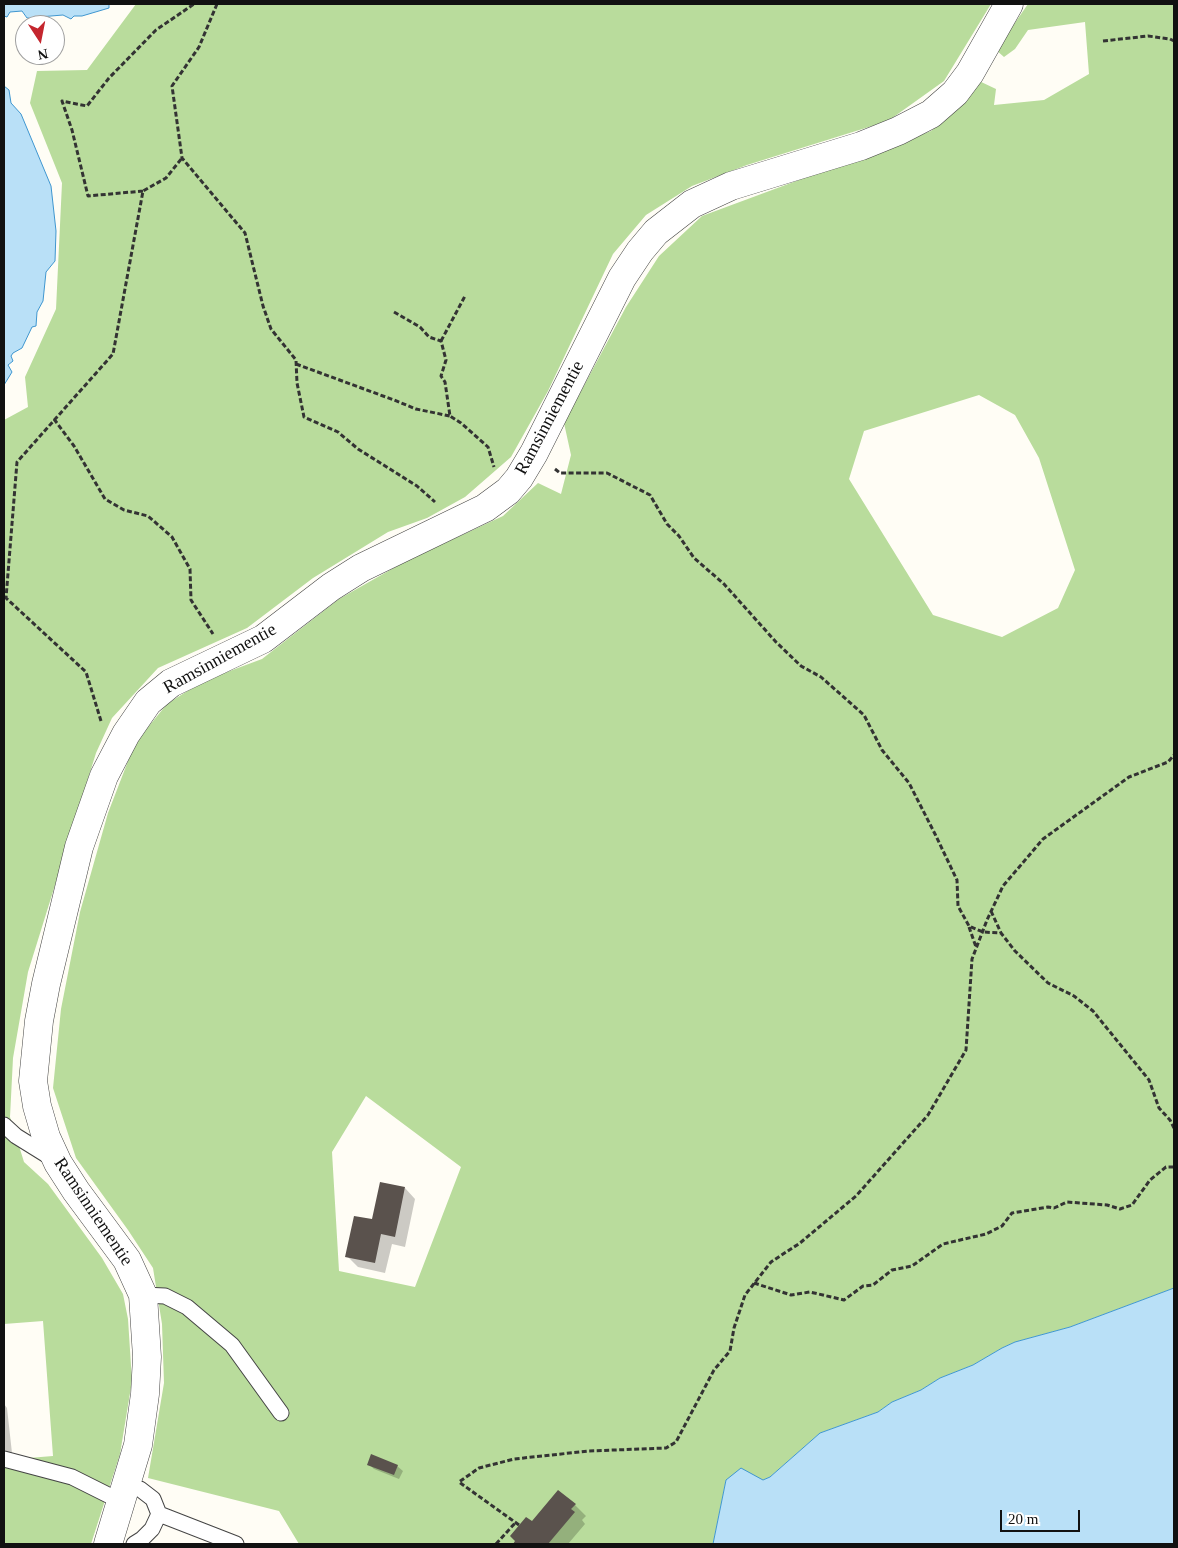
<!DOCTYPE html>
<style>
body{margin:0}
#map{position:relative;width:1178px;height:1548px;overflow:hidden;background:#fffdf5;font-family:Georgia,serif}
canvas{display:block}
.frame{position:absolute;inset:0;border:5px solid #111;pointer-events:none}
.north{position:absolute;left:15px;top:15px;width:50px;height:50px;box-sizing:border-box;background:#fff;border:1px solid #a0a0a0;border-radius:50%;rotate:169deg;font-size:14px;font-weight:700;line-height:20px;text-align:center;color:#111}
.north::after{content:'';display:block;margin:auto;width:18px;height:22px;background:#c4262e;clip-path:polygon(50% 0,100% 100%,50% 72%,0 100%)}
.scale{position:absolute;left:1000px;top:1510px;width:80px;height:22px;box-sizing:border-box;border:2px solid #111;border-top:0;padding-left:6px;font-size:15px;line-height:18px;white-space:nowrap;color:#111;-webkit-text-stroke:4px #fff;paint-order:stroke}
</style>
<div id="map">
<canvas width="1178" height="1548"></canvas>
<div class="frame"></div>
<div class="north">N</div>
<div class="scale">20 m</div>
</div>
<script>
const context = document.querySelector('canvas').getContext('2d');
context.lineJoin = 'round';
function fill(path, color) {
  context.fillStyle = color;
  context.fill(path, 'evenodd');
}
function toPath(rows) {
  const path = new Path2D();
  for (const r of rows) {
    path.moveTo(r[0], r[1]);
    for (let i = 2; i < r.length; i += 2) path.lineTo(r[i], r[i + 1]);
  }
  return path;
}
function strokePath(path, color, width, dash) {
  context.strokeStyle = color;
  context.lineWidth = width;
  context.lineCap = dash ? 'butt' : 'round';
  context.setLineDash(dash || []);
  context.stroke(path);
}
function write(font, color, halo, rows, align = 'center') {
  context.font = font + ' Georgia,serif';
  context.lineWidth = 5;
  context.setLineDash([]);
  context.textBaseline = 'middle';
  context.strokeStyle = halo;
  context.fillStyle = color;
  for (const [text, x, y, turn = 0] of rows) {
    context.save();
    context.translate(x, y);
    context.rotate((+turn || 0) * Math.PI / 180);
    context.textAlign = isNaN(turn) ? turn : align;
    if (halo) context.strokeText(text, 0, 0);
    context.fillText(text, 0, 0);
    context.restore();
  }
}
const forest = toPath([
 [136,4,991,4,944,81,888,121,747,165,692,186,646,215,613,254,548,391,511,457,465,497,427,518,388,532,313,578,247,628,158,668,112,718,96,753,28,972,13,1058,10,1117,24,1162,48,1184,102,1258,123,1294,128,1319,132,1381,120,1454,91,1544,4,1544,4,1460,53,1456,43,1321,4,1324,4,420,28,407,25,377,56,309,62,183,30,103,37,71,87,70],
 [1028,4,1174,4,1174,1288,1070,1327,1015,1342,1002,1348,973,1365,940,1378,921,1390,892,1402,878,1412,820,1433,770,1477,763,1480,726,1480,713,1544,299,1544,279,1511,148,1478,164,1383,162,1324,153,1268,128,1230,76,1158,53,1088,61,1009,80,912,108,813,135,743,167,704,203,681,262,659,339,599,406,561,503,516,538,483,561,494,571,455,564,423,626,307,659,256,702,216,931,131,951,114,977,80,996,89,994,105,1044,100,1089,74,1085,22,1028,30,1015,49,1004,57,996,50],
 [979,395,1015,415,1039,458,1075,570,1058,608,1002,637,933,615,849,479,864,431],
 [366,1096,461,1167,415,1287,339,1271,332,1152]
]);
const water = toPath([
 [4,4,109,4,109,8,82,16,74,16,71,19,63,15,27,18,22,11,10,12,7,17,4,16,4,4],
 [4,86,9,90,11,103,21,114,51,186,56,231,55,261,46,272,43,301,37,312,36,326,32,327,22,348,13,353,11,356,13,361,8,365,12,372,4,385,4,86],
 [1174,1288,1174,1544,713,1544,726,1480,741,1468,763,1480,770,1477,820,1433,878,1412,892,1402,921,1390,940,1378,973,1365,1002,1348,1015,1342,1070,1327,1174,1288]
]);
const shadow = toPath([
 [405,1188,415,1199,405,1247,392,1244,385,1273,358,1267,347,1256,373,1221],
 [4,1404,7,1408,12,1453,4,1454],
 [369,1464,397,1466,403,1471,399,1479,374,1469],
 [575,1505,586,1516,582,1520,585,1524,568,1544,514,1544,532,1523]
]);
const building = toPath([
 [380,1182,405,1187,395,1237,381,1234,375,1263,345,1257,354,1216,372,1219],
 [371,1454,398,1465,394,1475,367,1465],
 [558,1490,576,1504,571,1509,575,1512,548,1544,513,1544,515,1541,510,1536,526,1517,532,1521]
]);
const path = toPath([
 [217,4,199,47,172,86,182,158,245,233,263,306,271,329,296,360,297,383,304,417,338,432,358,449,417,486,435,502],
 [1103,41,1148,36,1170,39,1174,41],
 [143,191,88,196,72,130,62,101,87,106,109,78,156,30,194,4],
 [394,312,420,327,429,337,441,341,446,360,441,376,445,382,450,416,461,423,488,447,494,467],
 [441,341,465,296],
 [296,364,394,400,416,409,450,416],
 [54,419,74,446,105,499,124,510,148,516,172,537,190,569,191,600,213,634],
 [555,469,560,473,607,473,650,495,667,524,679,536,694,558,724,584,776,642,801,666,821,677,864,715,882,750,909,783,935,834,957,880,958,906,969,926,983,932,1001,933,1015,951,1048,983,1074,996,1093,1011,1149,1080,1159,1108,1170,1120,1174,1128],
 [101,721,86,672,6,598,17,462,113,354,143,191,166,178,182,158],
 [991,911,1001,933],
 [969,927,976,947],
 [754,1283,791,1295,810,1292,844,1300,863,1286,873,1285,892,1270,912,1266,943,1244,986,1234,1002,1226,1012,1213,1048,1207,1054,1208,1067,1202,1107,1205,1120,1209,1132,1205,1150,1180,1166,1167,1174,1167],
 [519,1525,459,1482,479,1468,514,1459,589,1451,666,1448,676,1442,714,1370,730,1351,734,1328,745,1295,771,1262,800,1243,856,1196,928,1115,966,1050,972,959,987,920,1003,886,1043,839,1129,777,1168,762,1174,755],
 [496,1544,516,1522]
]);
const lane = toPath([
 [4,1125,16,1136,53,1159],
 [143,1295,165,1296,187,1307,232,1345,281,1413],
 [4,1459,72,1477,122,1502],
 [126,1486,140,1489,153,1499,159,1514,152,1529,142,1539,134,1544],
 [159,1514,236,1544]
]);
const street = toPath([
 [108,1544,138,1445,145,1394,147,1357,143,1295,127,1260,76,1191,58,1163,46,1137,37,1106,33,1081,39,1021,46,984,79,847,104,776,126,734,148,702,171,683,263,639,331,587,361,568,485,508,508,491,519,478,534,453,622,278,640,251,656,232,692,204,731,186,861,146,898,131,931,114,955,93,970,73,1009,4]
]);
const streetNames = [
 ["Ramsinniementie",550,418,-62],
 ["Ramsinniementie",220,659,-29],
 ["Ramsinniementie",93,1212,56]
];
fill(forest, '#b9dc9c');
fill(water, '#b9e0f7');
strokePath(water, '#3f96cf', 1);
fill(shadow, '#0003');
fill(building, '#5a524d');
strokePath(lane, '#444', 17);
strokePath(street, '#444', 29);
strokePath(path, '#333', 3, [5, 2.5]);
strokePath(lane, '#fff', 15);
strokePath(street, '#fff', 28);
write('18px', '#111', '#fff', streetNames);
</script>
